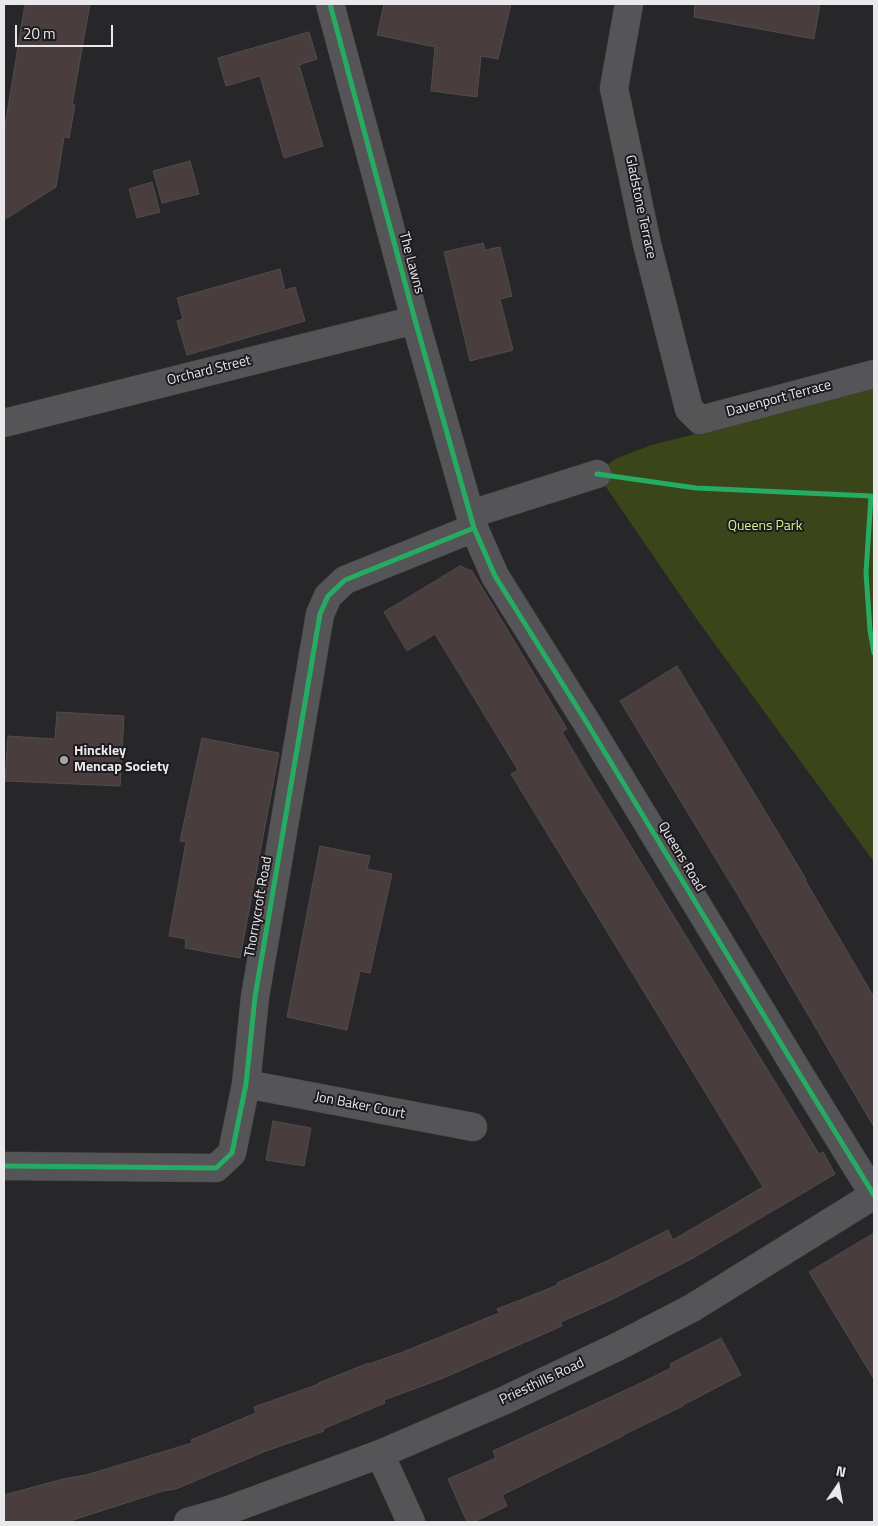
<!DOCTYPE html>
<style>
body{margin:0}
#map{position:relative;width:878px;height:1526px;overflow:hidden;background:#272628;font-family:"Titillium Web",sans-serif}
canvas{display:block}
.frame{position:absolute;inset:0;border:5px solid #e9e8eb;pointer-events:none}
.north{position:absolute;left:813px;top:1461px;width:50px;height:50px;-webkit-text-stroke:4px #1d1b1f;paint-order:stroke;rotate:12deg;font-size:14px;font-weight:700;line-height:20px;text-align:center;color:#e9e8eb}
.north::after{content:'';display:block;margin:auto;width:18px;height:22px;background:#e9e8eb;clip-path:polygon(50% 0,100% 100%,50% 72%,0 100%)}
.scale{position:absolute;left:15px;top:25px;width:98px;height:22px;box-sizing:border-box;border:2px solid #e9e8eb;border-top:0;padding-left:6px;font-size:15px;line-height:18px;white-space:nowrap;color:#e9e8eb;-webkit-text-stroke:4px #1d1b1f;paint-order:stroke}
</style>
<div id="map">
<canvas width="878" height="1526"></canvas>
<div class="frame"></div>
<div class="north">N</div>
<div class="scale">20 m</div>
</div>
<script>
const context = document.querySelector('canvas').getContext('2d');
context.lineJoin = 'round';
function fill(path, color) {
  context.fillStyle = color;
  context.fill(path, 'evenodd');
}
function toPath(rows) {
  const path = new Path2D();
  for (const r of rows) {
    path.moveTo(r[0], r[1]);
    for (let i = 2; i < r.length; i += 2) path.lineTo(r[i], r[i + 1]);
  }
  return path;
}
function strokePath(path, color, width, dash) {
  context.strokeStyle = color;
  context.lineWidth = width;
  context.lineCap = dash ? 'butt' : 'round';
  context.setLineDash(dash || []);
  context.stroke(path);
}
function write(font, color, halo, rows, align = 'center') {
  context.font = font + ' "Titillium Web",sans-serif';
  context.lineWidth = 4;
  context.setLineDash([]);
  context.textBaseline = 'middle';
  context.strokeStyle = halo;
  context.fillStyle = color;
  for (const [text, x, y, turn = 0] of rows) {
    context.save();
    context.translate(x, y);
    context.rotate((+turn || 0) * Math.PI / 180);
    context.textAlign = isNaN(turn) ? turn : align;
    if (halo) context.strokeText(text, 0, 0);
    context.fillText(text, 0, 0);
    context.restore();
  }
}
const green = toPath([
 [874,374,874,862,698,621,597,474,615,459,651,445,716,429]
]);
const building = toPath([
 [25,4,90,4,72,105,75,105,69,138,64,137,56,187,4,220,4,132,25,4],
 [384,4,511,4,498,59,481,56,477,97,431,91,435,47,377,35,384,4],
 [695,4,820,4,814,39,694,17,695,4],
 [309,32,317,59,299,65,323,146,284,158,260,76,226,86,218,58,309,32],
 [190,161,199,194,162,203,153,171,190,161],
 [152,182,160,212,137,218,129,189,152,182],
 [483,243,485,250,500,247,512,296,500,299,513,350,470,361,444,252,483,243],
 [280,269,285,290,295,287,305,321,187,355,177,321,183,319,177,298,280,269],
 [460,566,472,571,567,729,562,732,588,776,819,1154,823,1152,835,1174,695,1257,613,1299,561,1322,562,1326,441,1379,384,1400,385,1403,323,1429,324,1431,266,1451,176,1489,163,1491,67,1522,4,1522,4,1495,63,1479,86,1475,192,1443,191,1440,256,1413,254,1407,319,1384,318,1383,369,1363,369,1364,403,1352,499,1313,497,1309,558,1285,557,1283,605,1262,668,1230,673,1240,763,1187,511,774,518,770,435,634,407,651,384,612,460,566],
 [677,666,806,879,805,880,874,997,874,1127,739,897,620,701,677,666],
 [57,712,124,716,120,786,5,781,8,736,55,739,57,712],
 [202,738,279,753,240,958,185,948,186,939,169,936,186,842,180,841,202,738],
 [320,846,370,856,367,869,392,874,370,973,360,971,347,1030,287,1017,320,846],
 [273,1121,311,1128,304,1166,266,1160,273,1121],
 [874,1233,874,1379,809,1272,874,1233],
 [721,1338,741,1375,683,1405,683,1406,623,1435,623,1436,502,1495,507,1506,474,1522,467,1522,448,1479,496,1458,493,1451,641,1383,671,1368,670,1364,721,1338]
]);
const minor = toPath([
 [330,4,415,320,474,528,495,576,587,723,800,1075,874,1195],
 [629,4,614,88,647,244,689,409,700,420,874,374],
 [4,423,415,320],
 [471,514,597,474],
 [246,1084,473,1127],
 [4,1166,216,1168,232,1153,246,1084,255,997,320,614,328,596,345,580,474,528],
 [380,1454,411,1522],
 [188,1522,226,1511,380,1454,503,1401,617,1347,692,1308,874,1195]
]);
const cycleway = toPath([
 [330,4,415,320,474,528,495,576,587,723,800,1075,874,1195],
 [597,474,696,488,871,496,866,573,870,630,874,653],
 [4,1166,216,1168,232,1153,246,1084,255,997,320,614,328,596,345,580,474,528]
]);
const markers = [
 [64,760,5,"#a5a4a7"]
];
const streetNames = [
 ["Gladstone Terrace",640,207,78],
 ["The Lawns",411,263,75],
 ["Orchard Street",209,371,-14],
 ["Davenport Terrace",779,399,-15],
 ["Queens Road",681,857,59],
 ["Thornycroft Road",259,907,-80],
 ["Jon Baker Court",360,1106,11],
 ["Priesthills Road",542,1382,-25]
];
const parkNames = [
 ["Queens Park",765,527]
];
const poiNames = [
 ["Hinckley",74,752],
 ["Mencap Society",74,768]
];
fill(green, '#3a4519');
fill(building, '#493d3e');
strokePath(building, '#4e4d4e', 1);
strokePath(minor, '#434245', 29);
strokePath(minor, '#555456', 28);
strokePath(cycleway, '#26ab63', 5);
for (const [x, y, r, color] of markers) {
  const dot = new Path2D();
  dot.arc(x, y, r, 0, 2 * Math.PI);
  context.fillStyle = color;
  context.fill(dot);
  strokePath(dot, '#1d1b1f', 2);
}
write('14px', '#e9e8eb', '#1d1b1f', streetNames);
write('14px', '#d3f08e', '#1d1b1f', parkNames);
write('bold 14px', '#e9e8eb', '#1d1b1f', poiNames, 'left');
</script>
